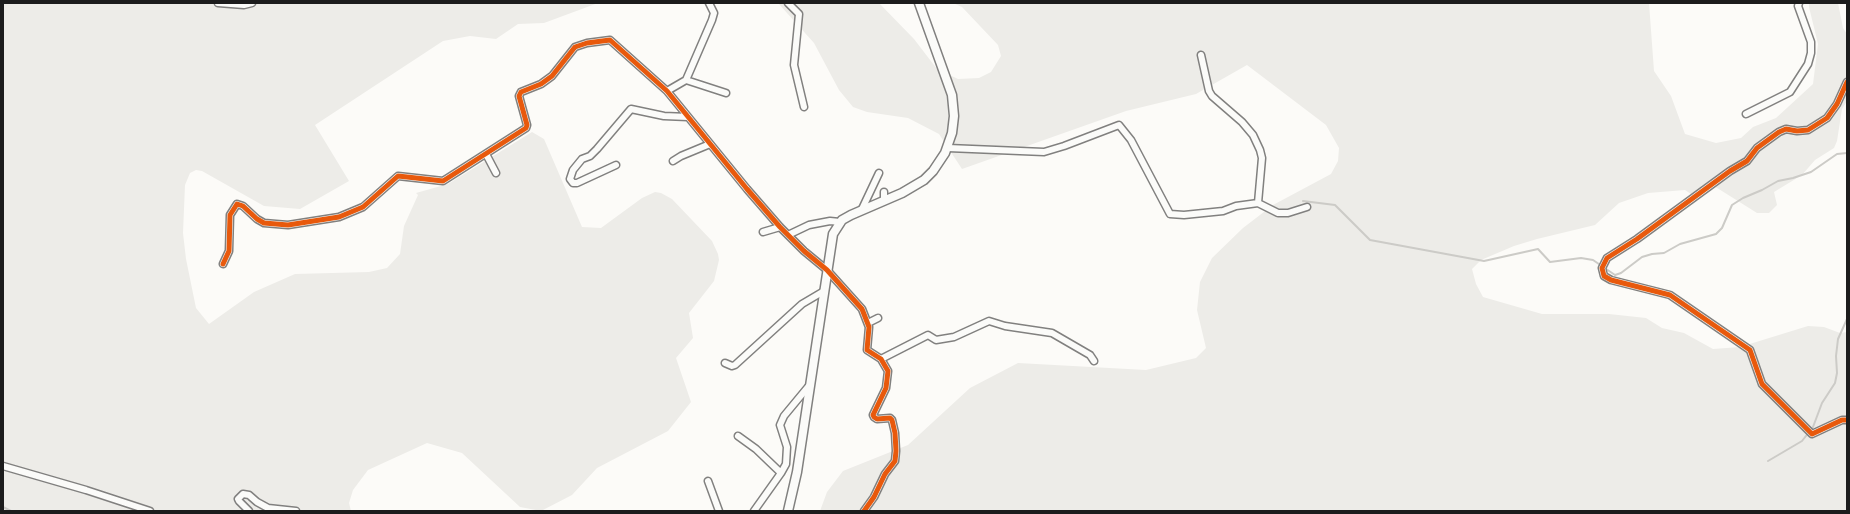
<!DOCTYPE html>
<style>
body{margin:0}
#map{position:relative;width:1850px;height:514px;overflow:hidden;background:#fcfbf8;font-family:"Gochi Hand",sans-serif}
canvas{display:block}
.frame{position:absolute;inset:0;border:4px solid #1c1c1c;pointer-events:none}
</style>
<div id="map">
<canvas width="1850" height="514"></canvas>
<div class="frame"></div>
</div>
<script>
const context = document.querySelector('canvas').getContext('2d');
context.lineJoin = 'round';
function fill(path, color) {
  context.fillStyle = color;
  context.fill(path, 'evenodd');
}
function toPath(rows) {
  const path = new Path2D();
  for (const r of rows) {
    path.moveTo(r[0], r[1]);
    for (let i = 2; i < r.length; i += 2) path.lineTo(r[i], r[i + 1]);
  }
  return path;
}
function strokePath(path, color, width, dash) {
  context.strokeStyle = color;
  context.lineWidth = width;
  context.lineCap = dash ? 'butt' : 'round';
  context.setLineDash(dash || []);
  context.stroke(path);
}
const green = toPath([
 [3,3,598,3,544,23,518,24,496,39,470,36,443,41,315,125,349,181,300,209,264,206,202,171,196,170,190,173,185,185,183,233,186,259,196,308,209,324,254,292,295,274,369,272,387,268,400,254,404,226,418,195,416,193,448,184,532,132,544,139,582,227,601,228,642,198,655,192,661,193,672,199,712,241,718,254,719,260,714,281,689,313,693,338,676,358,691,402,668,431,597,468,572,495,541,511,520,507,462,453,427,443,368,470,353,490,349,503,351,511,3,511],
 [778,3,879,3,914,39,937,69,958,79,979,78,991,72,1001,56,998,45,962,7,953,3,1649,3,1654,71,1671,96,1685,134,1716,143,1741,138,1753,127,1776,118,1813,84,1818,44,1809,7,1809,3,1838,3,1843,28,1847,34,1847,101,1842,109,1837,141,1834,148,1815,160,1802,175,1774,192,1777,205,1769,213,1757,213,1714,186,1694,196,1685,190,1648,193,1619,203,1595,225,1537,239,1514,246,1481,260,1472,269,1476,284,1483,297,1542,314,1609,314,1646,318,1662,328,1684,333,1713,349,1740,347,1808,326,1824,327,1840,333,1847,332,1847,511,820,511,827,492,843,471,908,445,970,388,1018,363,1146,370,1196,358,1206,348,1197,310,1200,282,1212,258,1243,228,1273,205,1331,174,1338,161,1339,148,1326,125,1247,65,1196,94,1126,111,962,169,939,134,908,118,867,112,853,107,839,90,814,43]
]);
const stream = toPath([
 [1303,201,1335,205,1370,240,1484,261,1538,249,1550,262,1581,258,1593,260,1615,275,1621,273,1642,257,1652,254,1664,253,1680,244,1716,234,1722,228,1732,205,1743,198,1762,190,1778,181,1793,178,1811,172,1837,154,1847,153],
 [1768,461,1802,441,1813,427,1822,403,1835,383,1837,373,1836,356,1838,339,1847,319],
 [3,507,11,511]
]);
const minor = toPath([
 [218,3,244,5,252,3],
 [788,3,799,14,794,65,804,107],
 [1201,55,1209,91,1212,96,1242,122,1253,135,1260,150,1262,158,1258,203],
 [686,80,726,93],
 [1847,82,1837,104,1827,118,1808,130,1797,131,1786,129,1779,132,1757,148,1747,161,1730,171,1637,239,1607,258,1602,268,1604,276,1611,280,1670,295,1750,350,1762,384,1812,434,1842,420,1847,420],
 [667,91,686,80,712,20,714,13,709,3],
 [1746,114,1790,92,1808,64,1811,53,1811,42,1798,6,1799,3],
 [948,148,1044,152,1064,146,1119,125,1131,140,1170,214,1184,215,1223,211,1236,206,1258,203,1278,213,1288,213,1307,207],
 [486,154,496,173],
 [673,161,681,156,710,144],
 [616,165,577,183,573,183,570,179,573,170,582,159,590,156,597,149,631,109,664,116,688,117],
 [884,200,884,192],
 [862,209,879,173],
 [763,232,780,227],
 [788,235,809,225,830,221,840,222],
 [223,264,229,251,230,215,237,204,243,206,257,219,264,223,288,225,339,217,363,207,398,176,443,181,526,128,527,125,519,96,521,92,541,84,552,76,575,47,587,43,610,40,667,91,747,189,780,227,804,251,827,270,862,309,869,327,867,350,881,359,888,371,886,388,873,415,874,417,877,419,890,418,892,420,895,433,896,451,895,461,885,474,874,497,864,511],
 [868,323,878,318],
 [881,359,928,335,936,340,954,337,989,321,1005,326,1052,333,1090,355,1094,361],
 [725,363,732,366,735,365,802,304,824,291],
 [738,436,756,449,781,473],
 [3,466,86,490,150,511],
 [708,481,719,511],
 [249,511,239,501,238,499,243,494,249,495,257,502,268,508,296,511],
 [754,511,781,473,786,464,787,447,780,425,784,416,808,387]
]);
const tertiary = toPath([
 [788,511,797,472,833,234,842,220,851,215,902,193,924,180,933,171,945,153,952,133,954,116,952,95,919,3]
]);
const cycleway = toPath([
 [1847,82,1837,104,1827,118,1808,130,1797,131,1786,129,1779,132,1757,148,1747,161,1730,171,1637,239,1607,258,1602,268,1604,276,1611,280,1670,295,1750,350,1762,384,1812,434,1842,420,1847,420],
 [223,264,229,251,230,215,237,204,243,206,257,219,264,223,288,225,339,217,363,207,398,176,443,181,526,128,527,125,519,96,521,92,541,84,552,76,575,47,587,43,610,40,667,91,747,189,780,227,804,251,827,270,862,309,869,327,867,350,881,359,888,371,886,388,873,415,874,417,877,419,890,418,892,420,895,433,896,451,895,461,885,474,874,497,864,511]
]);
fill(green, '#edece8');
strokePath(stream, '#cccbc7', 2);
strokePath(minor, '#81807f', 9);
strokePath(tertiary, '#81807f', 11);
strokePath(minor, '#fbfbf9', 6);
strokePath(tertiary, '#fbfbf9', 8);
strokePath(cycleway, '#e8590c', 5);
</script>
